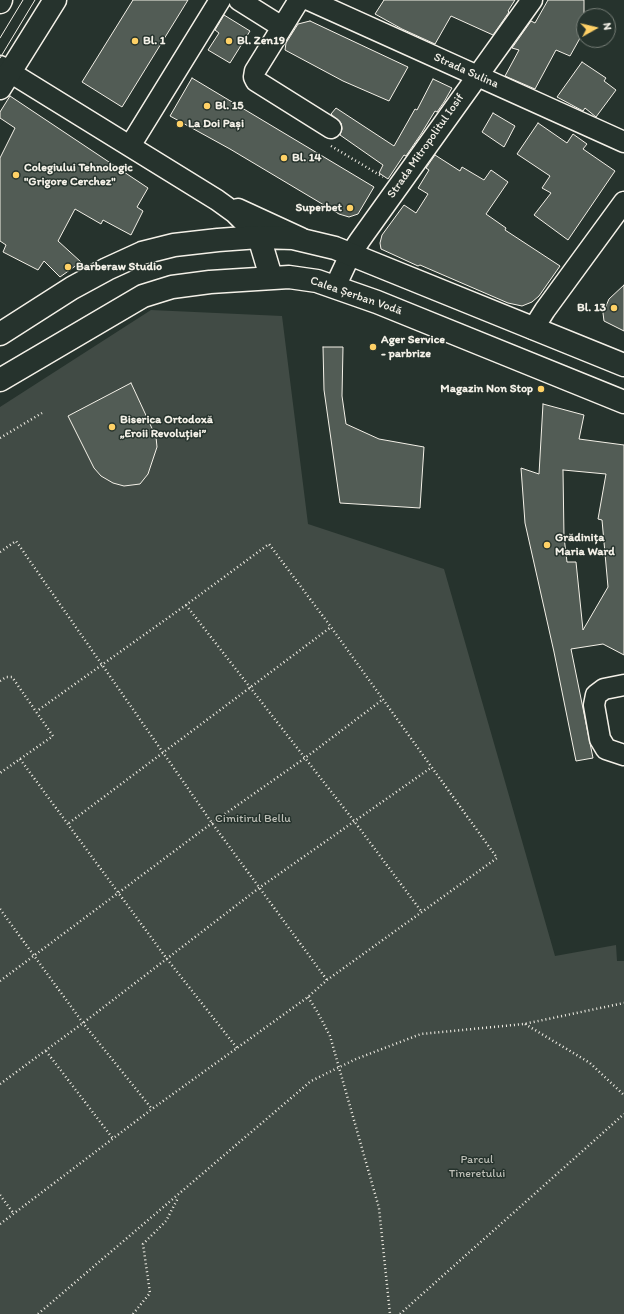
<!DOCTYPE html>
<meta charset="utf-8">
<style>
body{margin:0}
#map{position:relative;width:624px;height:1314px;overflow:hidden;background:#26332d;font-family:Itim,sans-serif}
canvas{display:block}
.north{position:absolute;left:576px;top:8px;width:40px;height:40px;box-sizing:border-box;background:#26332d;border:1px solid #787f78;border-radius:50%;rotate:82deg;font-size:11px;font-weight:700;line-height:16px;text-align:center;color:#f4f1e8}
.north::after{content:'';display:block;margin:auto;width:14px;height:18px;background:#ffd166;clip-path:polygon(50% 0,100% 100%,50% 72%,0 100%)}
</style>
<div id="map">
<canvas width="624" height="1314"></canvas>
<div class="north">N</div>
</div>
<script>
const context = document.querySelector('canvas').getContext('2d');
context.lineJoin = 'round';
function fill(path, color) {
  context.fillStyle = color;
  context.fill(path, 'evenodd');
}
function toPath(rows) {
  const path = new Path2D();
  for (const r of rows) {
    path.moveTo(r[0], r[1]);
    for (let i = 2; i < r.length; i += 2) path.lineTo(r[i], r[i + 1]);
  }
  return path;
}
function strokePath(path, color, width, dash) {
  context.strokeStyle = color;
  context.lineWidth = width;
  context.lineCap = dash ? 'butt' : 'round';
  context.setLineDash(dash || []);
  context.stroke(path);
}
function write(font, color, halo, rows, align = 'center') {
  context.font = font + ' Itim,sans-serif';
  context.lineWidth = 3;
  context.setLineDash([]);
  context.textBaseline = 'middle';
  context.strokeStyle = halo;
  context.fillStyle = color;
  for (const [text, x, y, turn = 0] of rows) {
    context.save();
    context.translate(x, y);
    context.rotate((+turn || 0) * Math.PI / 180);
    context.textAlign = isNaN(turn) ? turn : align;
    if (halo) context.strokeText(text, 0, 0);
    context.fillText(text, 0, 0);
    context.restore();
  }
}
const green = toPath([
 [151,310,282,316,308,524,444,569,555,956,616,945,617,961,624,961,624,1314,0,1314,0,407]
]);
const building = toPath([
 [133,0,188,0,122,107,82,82,133,0],
 [384,0,515,0,508,11,509,12,493,35,451,16,435,44,402,29,375,14,384,0],
 [548,0,584,0,584,31,570,56,556,50,535,89,505,76,519,50,512,48,531,21,535,23,548,0],
 [224,15,250,31,230,63,208,50,219,33,215,30,224,15],
 [310,21,408,67,389,101,343,81,285,50,286,43,298,24,310,21],
 [582,62,606,78,604,81,616,90,596,117,585,108,583,111,557,97,582,62],
 [192,78,374,187,358,214,349,217,339,214,230,149,170,116,192,78],
 [433,79,452,88,444,102,437,112,435,111,421,134,406,156,404,155,388,179,379,173,383,165,340,135,342,129,341,123,331,114,336,108,394,146,415,109,417,110,433,79],
 [10,96,148,188,137,207,143,211,131,235,103,220,101,224,75,209,58,241,81,262,60,277,44,261,38,270,3,252,6,245,0,241,0,158,15,128,0,118,0,112,10,96],
 [493,113,515,126,504,147,482,132,493,113],
 [538,123,567,143,573,134,587,144,583,149,615,171,568,240,534,215,551,193,542,188,550,176,517,154,538,123],
 [435,155,460,171,462,167,484,180,491,170,508,182,486,214,506,228,505,230,560,266,539,296,532,302,522,306,508,303,420,265,418,266,381,249,380,243,382,235,404,205,416,213,428,194,418,188,429,170,426,168,435,155],
 [624,285,624,331,604,321,603,313,609,299,624,285],
 [323,347,343,347,342,396,346,424,379,439,424,447,420,508,340,503,324,390,323,347],
 [131,383,156,437,157,447,148,474,140,484,124,486,113,483,101,476,94,468,68,416,131,383],
 [543,404,584,415,579,439,624,445,624,655,603,644,571,649,593,758,576,761,554,652,525,523,521,468,539,474,543,404],
 [563,470,606,474,598,519,602,520,608,587,583,630,576,562,567,562,564,537,563,470]
]);
const path = toPath([
 [331,146,383,177],
 [0,438,42,413],
 [0,552,16,541,212,823,327,980],
 [186,605,354,821,421,911],
 [0,681,6,677,12,677,53,736,0,773],
 [20,759,167,959,237,1048],
 [69,823,331,627],
 [0,909,83,1023,152,1109],
 [0,981,212,823,305,758,382,700],
 [308,997,318,1013,330,1036,379,1208,390,1314],
 [525,1024,590,1063,624,1095],
 [46,1051,114,1140],
 [0,1084,83,1023,259,888,432,767],
 [0,1195,14,1214],
 [0,1224,152,1109,308,997,327,980,497,858,331,627,269,544,186,605,37,711],
 [38,1314,311,1081,356,1059,421,1034,524,1024,624,1003],
 [133,1314,150,1293,143,1244,166,1221,178,1198],
 [400,1314,624,1114]
]);
const minor = toPath([
 [239,0,282,27],
 [299,0,255,71,254,77,256,81,331,128],
 [309,0,624,142],
 [0,66,217,200,235,213,259,237],
 [130,146,220,0],
 [238,209,301,238],
 [335,287,350,255,360,240,532,0],
 [533,329,545,310,624,202],
 [624,685,604,689,596,695,594,705,600,739,606,749,624,755]
]);
const major = toPath([
 [0,2,1,0],
 [0,88,55,0],
 [259,237,271,277],
 [0,334,72,288,107,269,142,253,174,245,218,240,259,237,293,238,335,248,624,365],
 [0,380,143,296,172,287,210,282,289,277,317,281,377,302,624,402]
]);
const tram = toPath([
 [0,38,23,0],
 [0,58,35,0]
]);
const markers = [
 [135,41,4,"#ffd166"],
 [229,41,4,"#ffd166"],
 [207,106,4,"#ffd166"],
 [180,124,4,"#ffd166"],
 [284,158,4,"#ffd166"],
 [16,175,4,"#ffd166"],
 [350,208,4,"#ffd166"],
 [68,267,4,"#ffd166"],
 [614,308,4,"#ffd166"],
 [373,347,4,"#ffd166"],
 [541,389,4,"#ffd166"],
 [112,427,4,"#ffd166"],
 [547,545,4,"#ffd166"]
];
const poiNames = [
 ["Bl. 1",143,41],
 ["Bl. Zen19",237,41],
 ["Bl. 15",215,106],
 ["La Doi Pași",188,124],
 ["Bl. 14",292,158],
 ["Colegiului Tehnologic",24,168],
 ["\"Grigore Cerchez\"",24,182],
 ["Superbet",342,208,"right"],
 ["Barberaw Studio",76,267],
 ["Bl. 13",606,308,"right"],
 ["Ager Service",381,340],
 ["- parbrize",381,354],
 ["Magazin Non Stop",533,389,"right"],
 ["Biserica Ortodoxă",120,420],
 ["„Eroii Revoluției”",120,434],
 ["Grădinița",555,538],
 ["Maria Ward",555,552]
];
const streetNames = [
 ["Strada Sulina",466,71,24],
 ["Strada Mitropolitul Iosif",426,146,-55],
 ["Calea Șerban Vodă",356,296,19]
];
const parkNames = [
 ["Cimitirul Bellu",253,819],
 ["Parcul",477,1160],
 ["Tineretului",477,1174]
];
fill(green, '#414b45');
fill(building, '#525c55');
strokePath(building, '#f4f1e8', 1);
strokePath(minor, '#f4f1e8', 23);
strokePath(major, '#f4f1e8', 25);
strokePath(path, '#f4f1e8', 2.5, [1, 3]);
strokePath(minor, '#26332d', 20);
strokePath(major, '#26332d', 22);
strokePath(tram, '#f4f1e8', 1);
for (const [x, y, r, color] of markers) {
  const dot = new Path2D();
  dot.arc(x, y, r, 0, 2 * Math.PI);
  context.fillStyle = color;
  context.fill(dot);
  strokePath(dot, '#26332d', 1.5);
}
write('bold 12px', '#f4f1e8', '#26332d', poiNames, 'left');
write('12px', '#f4f1e8', '#26332d', streetNames);
write('12px', '#bebfb7', '#26332d', parkNames);
</script>
